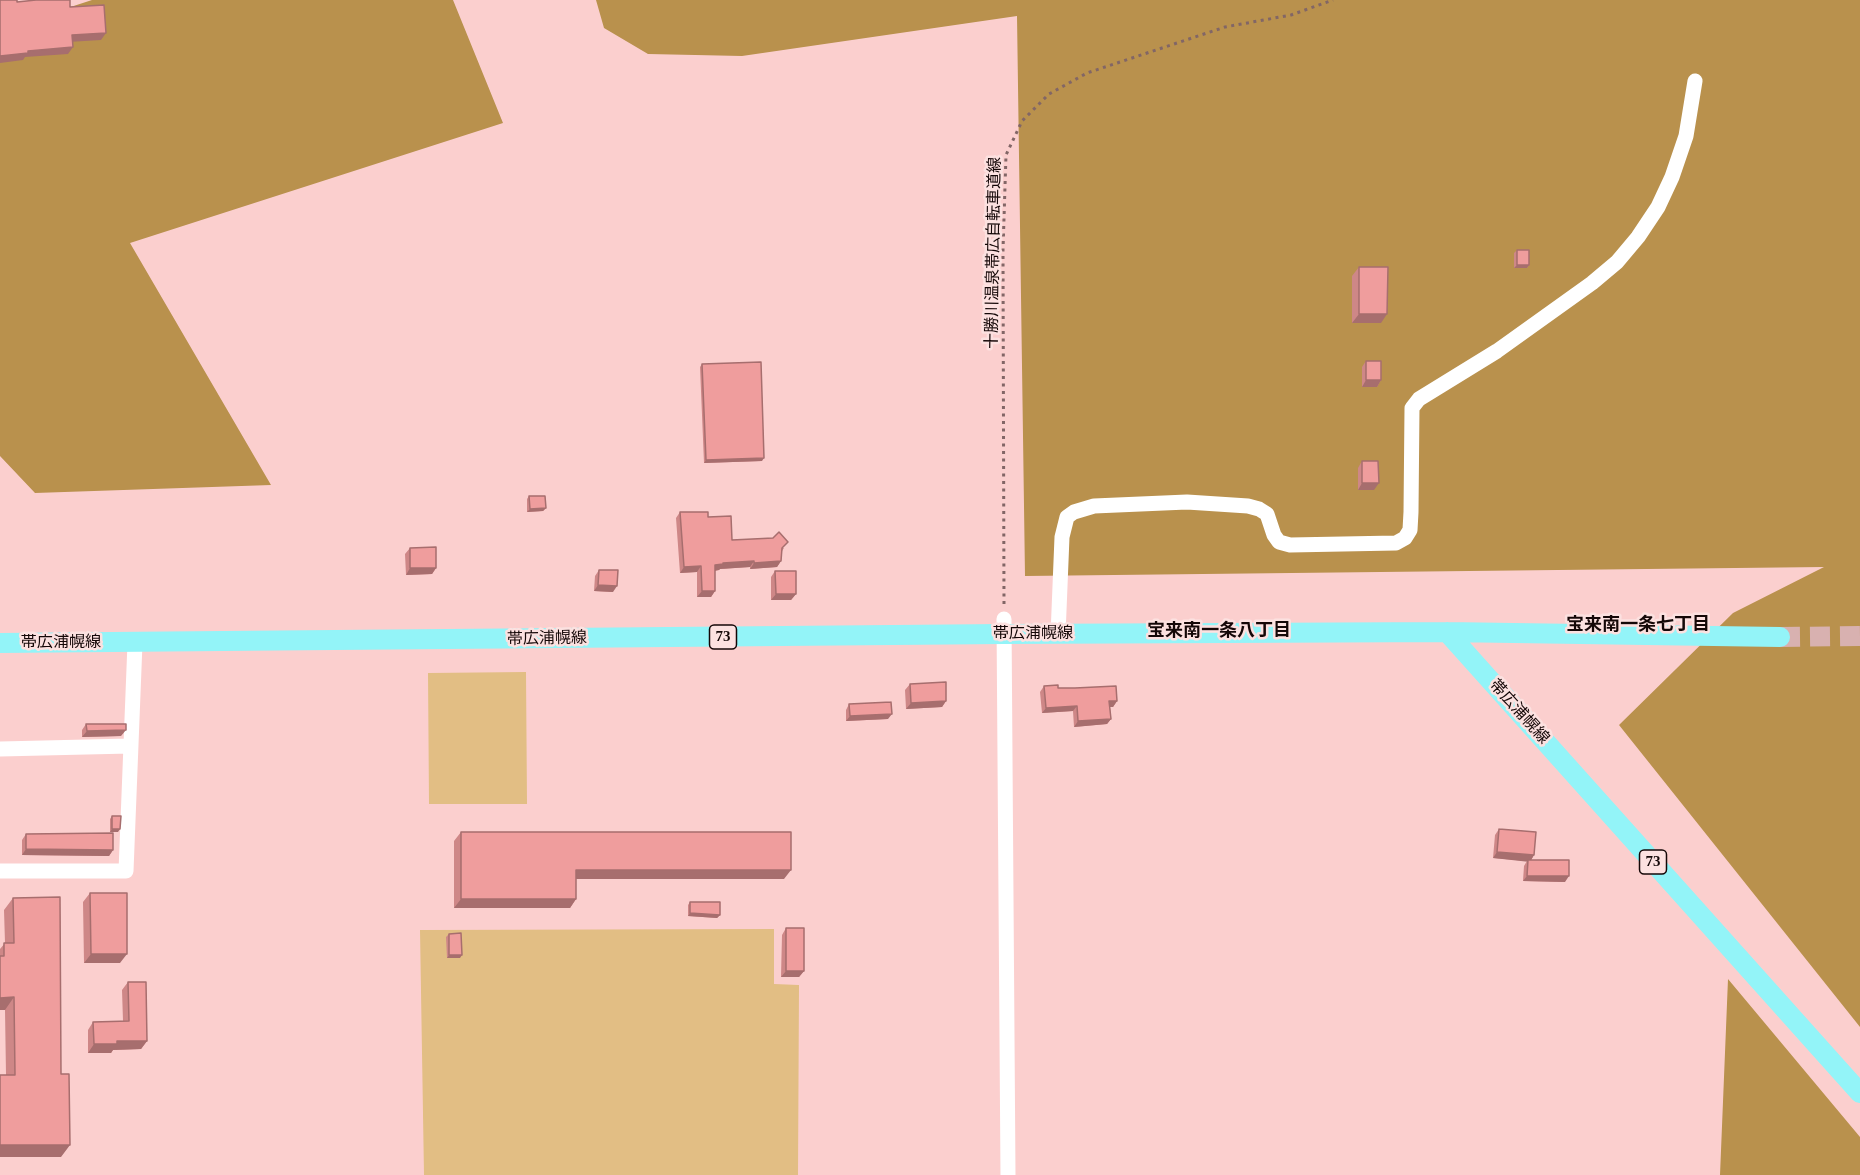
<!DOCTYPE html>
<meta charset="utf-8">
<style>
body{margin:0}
canvas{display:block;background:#fbcfce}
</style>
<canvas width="1860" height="1175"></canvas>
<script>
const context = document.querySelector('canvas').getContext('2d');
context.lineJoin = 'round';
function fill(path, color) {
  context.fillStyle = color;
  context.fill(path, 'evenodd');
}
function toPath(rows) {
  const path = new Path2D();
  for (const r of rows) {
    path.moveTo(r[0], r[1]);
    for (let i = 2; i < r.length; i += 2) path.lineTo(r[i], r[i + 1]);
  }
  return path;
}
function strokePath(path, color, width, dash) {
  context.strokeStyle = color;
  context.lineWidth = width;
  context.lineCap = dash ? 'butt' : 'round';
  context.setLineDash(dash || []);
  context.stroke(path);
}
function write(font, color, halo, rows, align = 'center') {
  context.font = font + ' "Times New Roman","Noto Sans JP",serif';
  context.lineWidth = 5;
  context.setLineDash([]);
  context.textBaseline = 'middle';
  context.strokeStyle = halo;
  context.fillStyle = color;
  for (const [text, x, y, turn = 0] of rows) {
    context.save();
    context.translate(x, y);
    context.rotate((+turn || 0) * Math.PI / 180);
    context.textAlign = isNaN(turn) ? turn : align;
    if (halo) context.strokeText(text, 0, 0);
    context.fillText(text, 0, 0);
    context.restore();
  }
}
const green = toPath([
 [526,672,527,804,429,804,428,673],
 [774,929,774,984,799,985,798,1175,424,1175,420,930]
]);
const forest = toPath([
 [92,0,453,0,503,123,130,243,271,485,35,493,0,456,0,30],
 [596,0,1860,0,1860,1027,1619,725,1733,613,1824,567,1025,576,1017,16,742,56,648,54,604,28],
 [1728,979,1860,1137,1860,1175,1720,1175]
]);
const majorTunnel = toPath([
 [1780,637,1860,636]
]);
const path = toPath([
 [1004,604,1003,250,1006,155,1022,121,1049,94,1087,73,1225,27,1291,15,1333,0]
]);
const minor = toPath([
 [1004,619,1008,1175],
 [1058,635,1062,537,1067,517,1074,512,1094,506,1187,502,1248,506,1259,509,1267,514,1274,535,1279,542,1290,545,1396,543,1405,538,1410,530,1411,512,1412,408,1419,399,1497,351,1592,283,1617,262,1638,237,1658,207,1672,177,1686,136,1695,81],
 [0,749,130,746],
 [0,871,126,871,135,643]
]);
const major = toPath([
 [1447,632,1860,1093],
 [0,643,1004,634,1447,632,1780,637]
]);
const wall = toPath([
 [1517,250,1529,265,1527,268,1514,268,1514,253],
 [1359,267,1381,323,1352,323,1352,276],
 [1366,361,1381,380,1377,387,1362,387,1362,367],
 [702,364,762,461,704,463,700,367],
 [1362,461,1374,490,1358,490,1358,468],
 [529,496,546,508,543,511,527,512,527,499],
 [680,512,708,517,732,540,784,548,782,551,781,561,777,567,750,569,750,567,720,569,719,570,715,571,715,591,711,597,697,597,697,572,680,573,676,518],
 [410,548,436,568,432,574,406,575,405,554],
 [599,570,613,592,594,591,595,576],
 [775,571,796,594,791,600,771,600,771,577],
 [910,684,946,701,942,707,906,709,905,690],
 [1044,686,1058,688,1117,701,1113,707,1110,707,1111,719,1107,724,1074,727,1073,711,1042,713,1040,692],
 [849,704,888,719,846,721,846,710],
 [86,724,121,736,82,737,82,730],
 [112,816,118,832,110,832,110,819],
 [1499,829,1534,855,1531,860,1565,882,1523,881,1524,866,1527,861,1493,858,1495,835],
 [461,832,784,879,576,879,576,899,570,908,454,908,454,841],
 [26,834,113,850,109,856,22,855,22,840],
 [90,893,120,963,84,963,83,902],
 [13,898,61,1157,0,1157,0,1075,6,1075,5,1010,0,1010,0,949,5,943,4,910],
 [690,902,720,915,717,918,688,916,688,905],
 [786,928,804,971,799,977,781,977,782,935],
 [449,934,460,958,447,958,446,937],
 [128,982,147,1041,141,1049,113,1050,111,1053,88,1053,88,1030,93,1022,123,1021,122,990]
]);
const shadedWall = toPath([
 [106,33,101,40,68,42,72,35],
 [73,47,68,54,25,57,23,60,0,63,0,56,28,51],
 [1517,265,1529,265,1527,268,1514,268],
 [1359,314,1387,314,1381,323,1352,323],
 [1366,380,1381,380,1377,387,1362,387],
 [764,458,762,461,704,463,706,460],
 [1362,483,1379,483,1374,490,1358,490],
 [546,508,543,511,527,512,530,509],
 [754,561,750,567,720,569,719,570,711,571,715,565,723,563],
 [781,561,777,567,750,569,754,563],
 [701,566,697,572,680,573,684,567],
 [410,568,436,568,432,574,406,575],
 [598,585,617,586,613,592,594,591],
 [702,591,715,591,711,597,697,597],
 [776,594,796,594,791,600,771,600],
 [946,701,942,707,906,709,911,703],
 [1109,701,1117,701,1113,707,1105,707],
 [1077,706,1073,711,1042,713,1046,708],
 [892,714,888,719,846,721,850,716],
 [1111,719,1107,724,1074,727,1078,721],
 [126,730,121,736,82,737,87,731],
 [112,829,120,829,118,832,110,832],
 [26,849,113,850,109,856,22,855],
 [1497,852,1534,855,1530,862,1493,858],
 [576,870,791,870,784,879,570,879],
 [1527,876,1569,876,1565,882,1523,881],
 [461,899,576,899,570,908,454,908],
 [690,913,720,915,717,918,688,916],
 [91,954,127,954,120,963,84,963],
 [449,955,462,955,460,958,447,958],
 [786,971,804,971,799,977,781,977],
 [14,997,5,1010,0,1010,0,998],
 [117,1041,147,1041,141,1049,113,1050,111,1053,88,1053,94,1044],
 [0,1145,70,1145,61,1157,0,1157]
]);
const building = toPath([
 [0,0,17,0,17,2,36,0,70,0,70,7,104,5,106,33,72,35,73,47,28,51,28,53,0,56,0,0],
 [1517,250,1529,250,1529,265,1517,265,1517,250],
 [1359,267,1388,267,1387,314,1359,314,1359,267],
 [1366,361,1381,361,1381,380,1366,380,1366,361],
 [761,362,764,458,706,460,702,364,761,362],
 [1362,461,1378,461,1379,483,1362,483,1362,461],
 [529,496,545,496,546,508,530,509,529,496],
 [680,512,708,512,708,517,731,516,732,540,773,538,779,532,788,542,782,548,781,561,754,563,754,561,723,563,723,564,715,565,715,591,702,591,701,566,684,567,680,512],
 [436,547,436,568,410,568,410,548,436,547],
 [599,570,618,570,617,586,598,585,599,570],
 [775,571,796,571,796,594,776,594,775,571],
 [946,682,946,701,911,703,910,684,946,682],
 [1058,685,1058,688,1075,688,1116,686,1117,701,1109,701,1111,719,1078,721,1077,706,1046,708,1044,686,1058,685],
 [891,702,892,714,850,716,849,704,891,702],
 [86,724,126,724,126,730,87,731,86,724],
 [112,816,121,816,120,829,112,829,112,816],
 [1499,829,1536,832,1534,855,1497,852,1499,829],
 [461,832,791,832,791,870,576,870,576,899,461,899,461,832],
 [113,833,113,850,26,849,26,834,113,833],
 [1528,860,1569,860,1569,876,1527,876,1528,860],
 [90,893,127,893,127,954,91,954,90,893],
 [60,897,61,1074,69,1074,70,1145,0,1145,0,1075,15,1075,14,997,0,998,0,956,4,956,4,943,14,943,13,898,60,897],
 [690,902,720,902,720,915,690,913,690,902],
 [786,928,804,928,804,971,786,971,786,928],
 [461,933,462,955,449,955,449,934,461,933],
 [128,982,146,982,147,1041,117,1041,117,1044,94,1044,93,1022,129,1021,128,982]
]);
const shields = [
 [723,637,27],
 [1653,862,27]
];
const shieldNames = [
 ["73",723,637],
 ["73",1653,862]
];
const streetNames = [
 ["十勝川温泉帯広自転車道線",994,253,-89],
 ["帯広浦幌線",1033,634],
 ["帯広浦幌線",547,639,-1],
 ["帯広浦幌線",61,643],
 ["帯広浦幌線",1519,712,48]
];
const neighbourhoodNames = [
 ["宝来南一条七丁目",1638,625],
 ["宝来南一条八丁目",1219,631]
];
fill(green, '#e2be84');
fill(forest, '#b9914d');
strokePath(majorTunnel, '#d8b1b0', 20, [20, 10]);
strokePath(path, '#826666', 3, [3, 4.5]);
strokePath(minor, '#fff', 15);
strokePath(major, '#93f4f8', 20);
fill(wall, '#ce8787');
fill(shadedWall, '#a76e6e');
fill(building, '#ef9d9d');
strokePath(building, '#a76e6e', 1.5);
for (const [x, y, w] of shields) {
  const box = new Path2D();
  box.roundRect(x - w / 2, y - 12, w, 24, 4.5);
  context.fillStyle = '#fce1e0';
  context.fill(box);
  strokePath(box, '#140707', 1.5);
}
write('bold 15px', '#140707', null, shieldNames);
write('16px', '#140707', '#fce1e0', streetNames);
write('bold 18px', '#140707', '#fce1e0', neighbourhoodNames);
</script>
